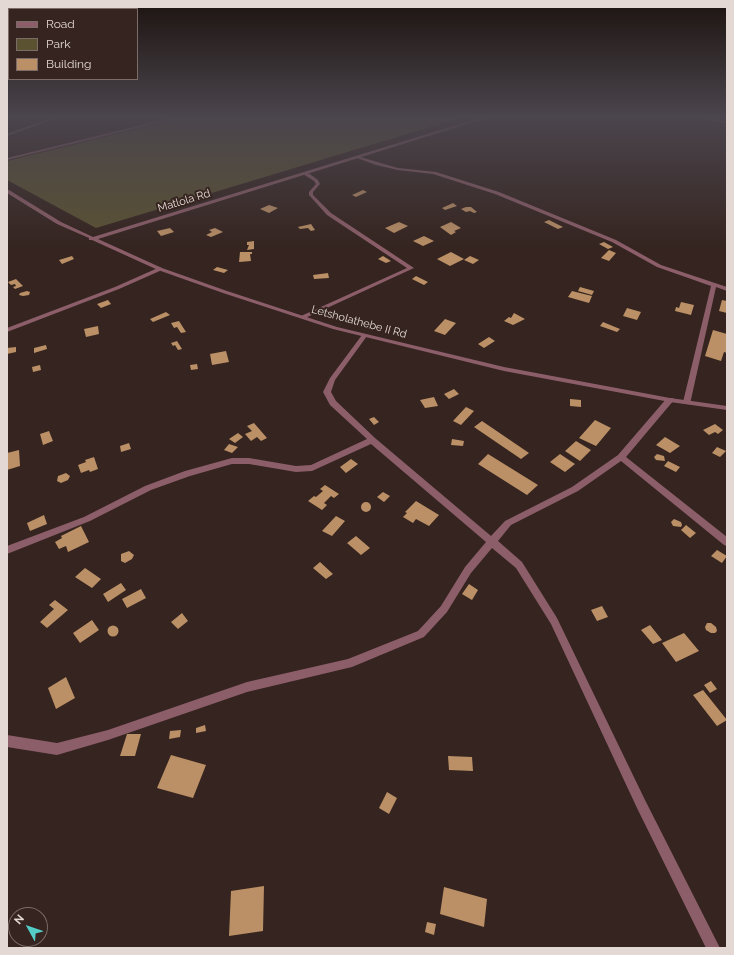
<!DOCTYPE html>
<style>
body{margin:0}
#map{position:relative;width:734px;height:955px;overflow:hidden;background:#35241f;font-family:Raleway,sans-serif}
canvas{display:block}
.frame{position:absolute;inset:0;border:8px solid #e4d8d5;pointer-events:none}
.legend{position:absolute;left:8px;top:8px;width:130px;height:72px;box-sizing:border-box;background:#35241f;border:1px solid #7b6c68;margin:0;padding:5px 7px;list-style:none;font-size:12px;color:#e4d8d5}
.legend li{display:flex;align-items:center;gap:8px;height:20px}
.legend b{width:20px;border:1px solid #7b6c68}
.north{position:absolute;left:8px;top:907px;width:40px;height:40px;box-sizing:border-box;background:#35241f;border:1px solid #7b6c68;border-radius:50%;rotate:310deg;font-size:11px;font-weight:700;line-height:16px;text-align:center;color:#e4d8d5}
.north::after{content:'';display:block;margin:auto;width:14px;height:18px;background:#54cdc7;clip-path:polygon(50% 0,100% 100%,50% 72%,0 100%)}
</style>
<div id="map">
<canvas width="734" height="955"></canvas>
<div class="frame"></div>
<ul class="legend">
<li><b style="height:5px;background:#8c5e69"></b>Road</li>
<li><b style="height:11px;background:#5a5231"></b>Park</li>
<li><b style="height:11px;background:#bb9066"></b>Building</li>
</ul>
<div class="north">N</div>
</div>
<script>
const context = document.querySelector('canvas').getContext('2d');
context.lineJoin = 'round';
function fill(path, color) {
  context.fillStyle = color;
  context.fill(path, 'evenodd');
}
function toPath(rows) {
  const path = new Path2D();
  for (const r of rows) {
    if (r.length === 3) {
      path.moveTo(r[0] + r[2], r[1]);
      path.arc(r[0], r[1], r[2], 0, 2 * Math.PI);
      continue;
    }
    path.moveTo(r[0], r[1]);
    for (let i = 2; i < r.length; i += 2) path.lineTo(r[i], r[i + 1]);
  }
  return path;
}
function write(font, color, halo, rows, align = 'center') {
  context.font = font + ' Raleway,sans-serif';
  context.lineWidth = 4;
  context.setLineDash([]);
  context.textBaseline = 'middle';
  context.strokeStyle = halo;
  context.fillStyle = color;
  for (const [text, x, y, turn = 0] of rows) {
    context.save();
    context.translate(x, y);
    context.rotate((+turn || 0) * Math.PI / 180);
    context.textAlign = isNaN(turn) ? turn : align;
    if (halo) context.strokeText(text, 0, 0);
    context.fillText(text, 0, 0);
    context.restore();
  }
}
const green = toPath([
 [185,117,463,117,96,228,7,180,7,161]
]);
const building = toPath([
 [363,190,367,192,356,197,352,195],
 [453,203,457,206,445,210,442,208],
 [269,205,278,208,269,213,260,209],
 [466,207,471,207,477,212,474,213,470,211,466,212,461,209],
 [549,220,563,227,558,229,544,222],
 [399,222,408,226,394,233,385,228],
 [451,222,461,228,454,231,456,232,451,235,440,227],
 [311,224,315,230,311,231,308,228,300,229,298,227],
 [170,228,174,232,161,236,157,231],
 [215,228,223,232,211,237,206,235,212,232,209,230],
 [424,236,434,241,423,246,413,241],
 [254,241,254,249,247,250,249,245,247,245,247,242],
 [604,242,613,247,608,249,599,244],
 [609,250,616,253,609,261,601,258],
 [240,252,252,252,252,254,250,254,251,261,239,262],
 [451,252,464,259,450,266,437,259],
 [72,256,74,259,62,264,59,260],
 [383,256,391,261,386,263,378,259],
 [470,256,479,260,473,264,464,260],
 [217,267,228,270,224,273,213,270],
 [328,273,329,278,314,279,313,275],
 [416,276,428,282,424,285,412,279],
 [16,279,23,286,15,289,13,287,16,286,15,284,11,285,8,282],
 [580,287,594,291,592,295,578,291],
 [27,291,30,292,29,295,23,296,19,295,20,293],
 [572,291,592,296,589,303,568,297],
 [108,300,111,304,101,308,97,304],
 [722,300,727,301,727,313,719,311],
 [681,302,694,305,691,315,675,311,676,307,679,308],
 [627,308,641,312,637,320,623,316],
 [166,312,170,315,153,322,150,319],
 [514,313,525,319,513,325,504,321,509,317,511,318],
 [445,319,456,323,445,335,434,331],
 [179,321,186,332,181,333,177,327,174,328,171,323],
 [603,322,620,329,617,332,600,326],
 [98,326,99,334,86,337,84,329],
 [713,330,727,334,727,353,724,352,721,361,705,356],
 [489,337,495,341,484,348,478,344],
 [177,341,182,349,178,350,175,345,173,346,171,343],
 [46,345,47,349,34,353,34,348],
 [16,347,16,352,7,354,7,348],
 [226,351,229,362,212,365,210,354],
 [197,364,198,369,191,370,190,365],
 [40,365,41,370,33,372,32,367],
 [454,389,459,394,449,399,444,394],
 [434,397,438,406,425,408,420,400],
 [570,399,581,400,581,407,570,406],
 [466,407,474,411,461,425,453,421],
 [374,417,379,422,374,425,369,419],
 [595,420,611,428,596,446,579,438],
 [482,421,529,453,521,459,474,427],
 [254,423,267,438,261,441,257,437,251,441,245,434,252,431,247,426],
 [715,424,723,430,718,434,715,432,709,435,703,430],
 [49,431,53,441,43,445,40,434],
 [238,433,243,437,235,443,229,439],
 [665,437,680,446,670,453,656,445],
 [452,439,464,441,463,446,451,445],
 [576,441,591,450,580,461,565,451],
 [129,443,131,449,121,452,120,446],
 [229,444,238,447,232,453,224,450],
 [717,447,726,451,720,457,712,453],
 [19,450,20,466,7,470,7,453],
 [488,454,538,485,527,495,478,464],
 [560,454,575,464,565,472,550,462],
 [657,454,664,456,665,461,656,460,654,457],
 [94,457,98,469,90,472,89,470,81,473,78,465,86,462,85,460],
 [351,459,358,464,346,473,340,467],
 [668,461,680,467,676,472,664,466],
 [66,473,70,476,68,480,61,483,57,481,58,476],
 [325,485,339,494,334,498,331,496,324,503,327,505,322,510,308,501,314,496,316,497,323,491,320,489],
 [383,492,390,496,384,502,377,497],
 [416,501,439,515,429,526,416,519,413,523,403,517,407,513,405,512],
 [366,507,5],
 [44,515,47,524,30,531,27,523],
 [336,516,345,521,332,536,322,531],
 [674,519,681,522,682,525,681,527,673,526,671,522],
 [686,525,696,533,690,538,681,530],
 [81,526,89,542,68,552,66,546,59,549,55,542,62,538,61,536],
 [356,536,370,548,361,555,347,543],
 [717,550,727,556,722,563,711,556],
 [129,551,134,555,132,559,125,563,121,561,121,554],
 [320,562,333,574,326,579,313,568],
 [85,568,101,579,92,588,75,577],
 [121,583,126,590,108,602,103,594],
 [469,584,478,590,472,600,462,594],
 [141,589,146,598,127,608,122,599],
 [55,600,68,610,47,628,40,622,54,609,49,605],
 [602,606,608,617,597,621,591,610],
 [182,613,188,621,178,629,171,622],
 [92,620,99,630,80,643,73,633],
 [707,623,711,623,716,627,717,631,715,633,711,633,706,630,705,627],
 [650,625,662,640,653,644,641,630],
 [113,631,5.5],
 [684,633,699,651,676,662,662,643],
 [66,677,75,698,56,709,48,688],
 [711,681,717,689,710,693,704,685],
 [703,690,727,720,717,726,693,695],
 [205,725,206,731,196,733,196,728],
 [181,730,180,737,169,739,170,731],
 [127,734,141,734,135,756,120,756],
 [171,755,206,765,193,798,157,788],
 [448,756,472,757,473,771,449,770],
 [387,792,397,798,389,814,379,808],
 [264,886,263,931,229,936,231,891],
 [444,887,487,899,484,927,440,914],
 [427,922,436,924,434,935,425,932]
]);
const service = toPath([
 [708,117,727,122,727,124,701,117,708,117]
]);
const minor = toPath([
 [53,117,60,117,7,136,7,134,53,117],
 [174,117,183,117,7,160,7,158,174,117],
 [357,156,398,168,436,172,499,192,616,240,661,265,727,287,727,291,716,287,690,404,684,404,683,402,711,286,657,267,612,242,495,194,433,174,398,170,376,165,357,158,357,156],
 [303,172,307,172,318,180,320,184,313,192,313,195,331,213,414,268,303,319,301,318,301,316,407,268,327,215,309,195,309,192,316,184,314,181,303,174,303,172],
 [160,267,163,269,162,270,119,289,7,332,7,328,115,287,160,267],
 [364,334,367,336,335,380,331,392,336,401,375,438,491,536,505,521,572,487,618,455,667,398,673,398,674,400,626,457,727,537,727,546,724,545,621,461,578,491,511,525,498,541,522,562,557,618,645,800,720,948,706,948,637,808,551,624,516,568,492,548,471,573,447,612,424,637,352,667,247,692,108,740,57,755,7,747,7,735,57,743,108,730,247,682,348,659,418,631,441,606,465,567,486,542,371,444,312,471,296,472,249,464,232,464,190,476,151,490,90,521,7,554,7,546,84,517,145,486,185,471,232,458,249,458,296,466,311,465,367,439,330,405,323,392,330,378,362,335,364,334]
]);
const tertiary = toPath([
 [482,117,490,117,98,239,162,268,227,291,337,327,504,367,670,398,727,406,727,410,670,402,504,371,333,329,223,293,158,270,92,240,89,240,89,238,57,224,7,193,7,190,9,190,61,222,93,237,482,117]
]);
const farStreetnames = [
 ["Matlola Rd",184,201,-17],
 ["Letsholathebe II Rd",359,322,15]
];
fill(green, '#5a5231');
fill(building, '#bb9066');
fill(service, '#8c5e69');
fill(minor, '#8c5e69');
fill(tertiary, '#8c5e69');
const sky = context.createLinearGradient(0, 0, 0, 251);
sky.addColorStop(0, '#1d1411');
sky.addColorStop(0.47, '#4b454d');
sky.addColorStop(1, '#4b454d00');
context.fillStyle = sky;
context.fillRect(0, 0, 734, 251);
write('11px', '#e4d8d5', '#35241f', farStreetnames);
</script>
